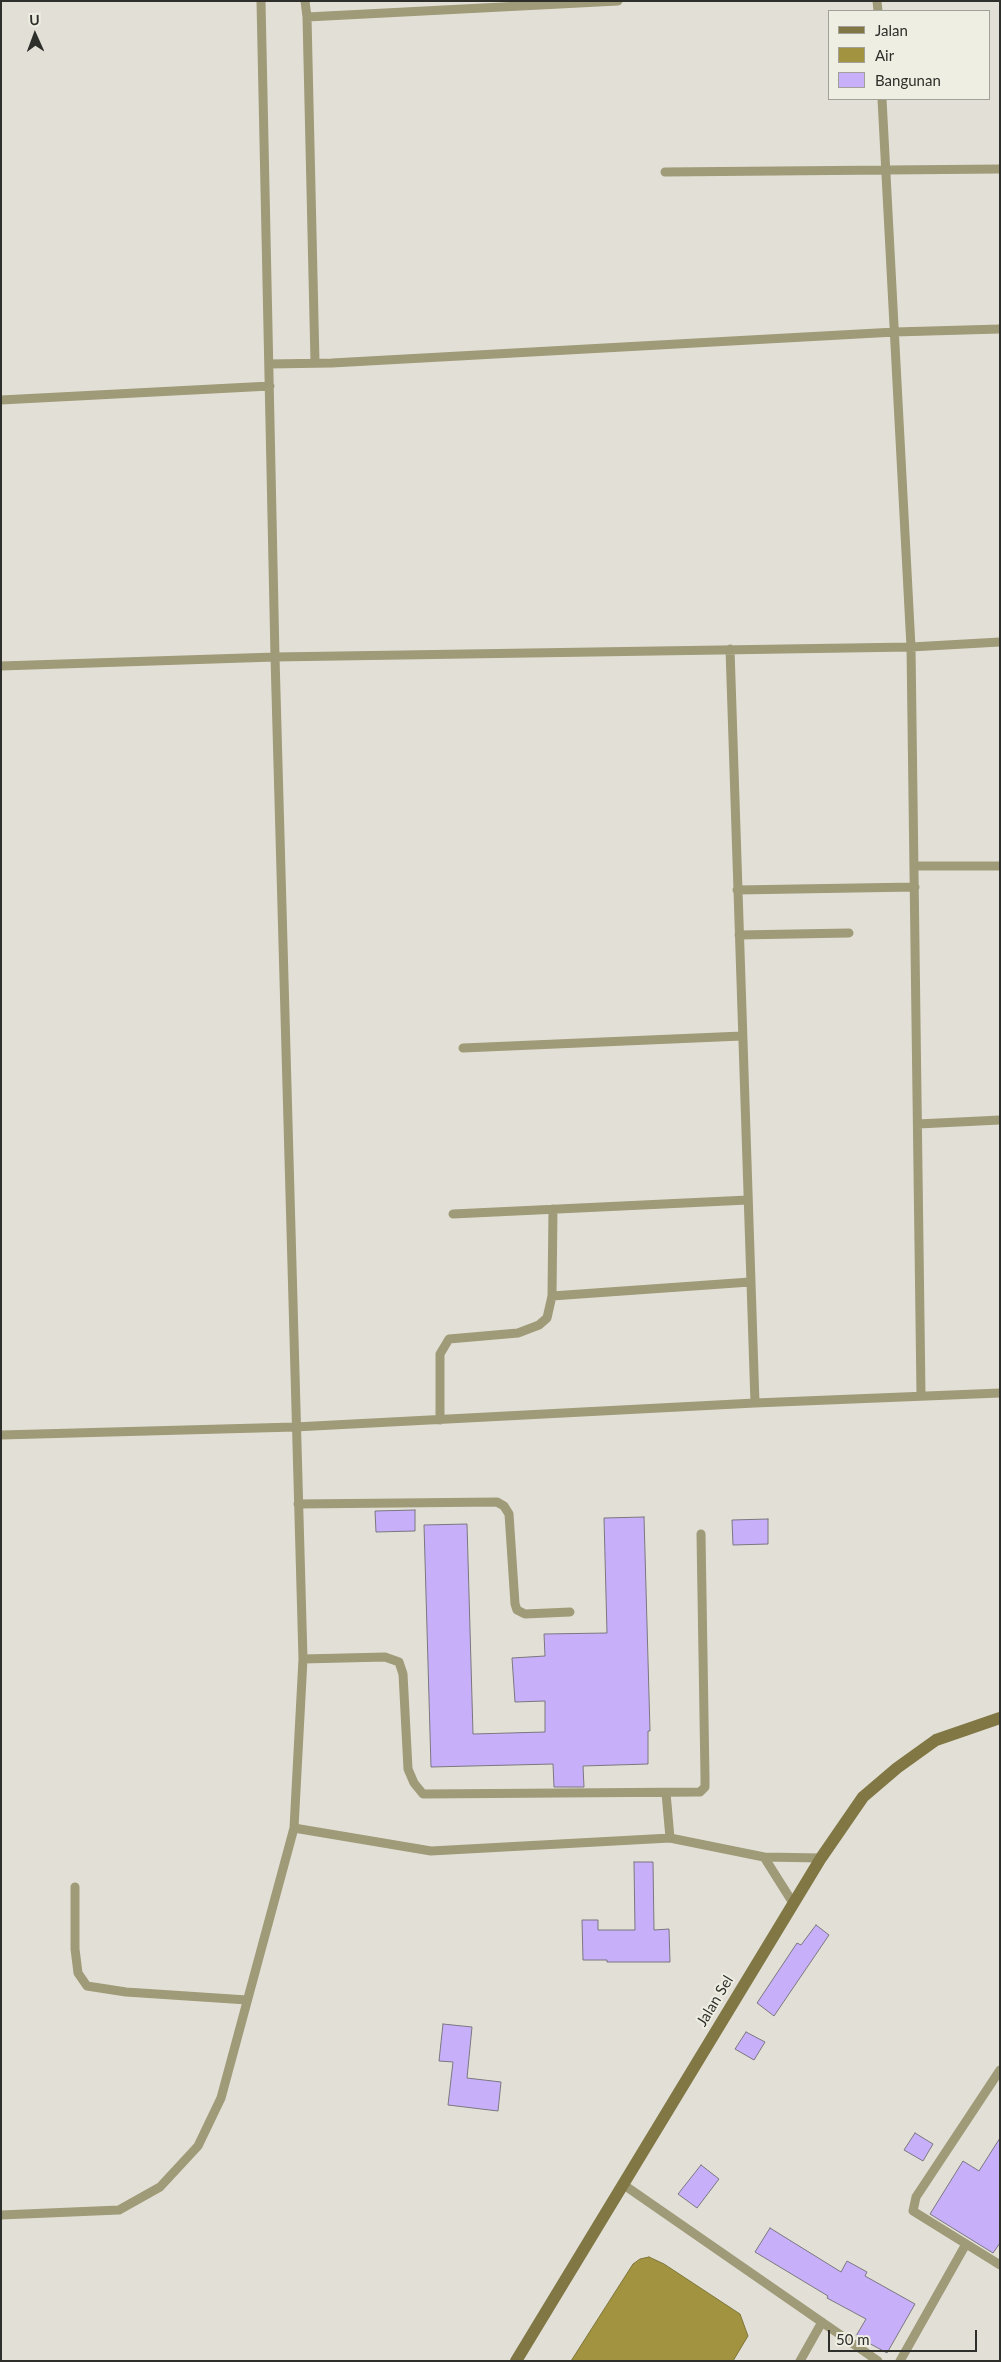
<!DOCTYPE html>
<style>
body{margin:0}
#map{position:relative;width:1001px;height:2362px;overflow:hidden;background:#e2e0d6;font-family:Lato,sans-serif}
canvas{display:block}
.frame{position:absolute;inset:0;border:2px solid #2e2e2a;pointer-events:none}
.legend{position:absolute;left:828px;top:10px;width:162px;height:90px;box-sizing:border-box;background:#efeee3;border:1px solid #a2a199;margin:0;padding:6px 9px;list-style:none;font-size:15px;color:#2e2e2a}
.legend li{display:flex;align-items:center;gap:10px;height:25px}
.legend b{width:25px;border:1px solid #a2a199}
.north{position:absolute;left:10px;top:10px;width:50px;height:50px;-webkit-text-stroke:4px #efeee3;paint-order:stroke;rotate:358deg;font-size:14px;font-weight:700;line-height:20px;text-align:center;color:#2e2e2a}
.north::after{content:'';display:block;margin:auto;width:18px;height:22px;background:#2e2e2a;clip-path:polygon(50% 0,100% 100%,50% 72%,0 100%)}
.scale{position:absolute;left:828px;top:2330px;width:149px;height:22px;box-sizing:border-box;border:2px solid #2e2e2a;border-top:0;padding-left:6px;font-size:15px;line-height:18px;white-space:nowrap;color:#2e2e2a;-webkit-text-stroke:4px #efeee3;paint-order:stroke}
</style>
<div id="map">
<canvas width="1001" height="2362"></canvas>
<div class="frame"></div>
<ul class="legend">
<li><b style="height:6px;background:#807744"></b>Jalan</li>
<li><b style="height:14px;background:#a1933f"></b>Air</li>
<li><b style="height:14px;background:#c8aff9"></b>Bangunan</li>
</ul>
<div class="north">U</div>
<div class="scale">50 m</div>
</div>
<script>
const context = document.querySelector('canvas').getContext('2d');
context.lineJoin = 'round';
function fill(path, color) {
  context.fillStyle = color;
  context.fill(path, 'evenodd');
}
function toPath(rows) {
  const path = new Path2D();
  for (const r of rows) {
    path.moveTo(r[0], r[1]);
    for (let i = 2; i < r.length; i += 2) path.lineTo(r[i], r[i + 1]);
  }
  return path;
}
function strokePath(path, color, width, dash) {
  context.strokeStyle = color;
  context.lineWidth = width;
  context.lineCap = dash ? 'butt' : 'round';
  context.setLineDash(dash || []);
  context.stroke(path);
}
function write(font, color, halo, rows, align = 'center') {
  context.font = font + ' Lato,sans-serif';
  context.lineWidth = 4;
  context.setLineDash([]);
  context.textBaseline = 'middle';
  context.strokeStyle = halo;
  context.fillStyle = color;
  for (const [text, x, y, turn = 0] of rows) {
    context.save();
    context.translate(x, y);
    context.rotate((+turn || 0) * Math.PI / 180);
    context.textAlign = isNaN(turn) ? turn : align;
    if (halo) context.strokeText(text, 0, 0);
    context.fillText(text, 0, 0);
    context.restore();
  }
}
const water = toPath([
 [649,2257,664,2264,740,2314,748,2336,733,2361,571,2361,633,2264,640,2259,649,2257]
]);
const building = toPath([
 [415,1510,415,1531,376,1532,375,1511,415,1510],
 [644,1517,650,1731,648,1731,648,1764,583,1766,584,1787,554,1787,553,1764,431,1767,424,1525,467,1524,473,1734,545,1732,545,1701,515,1702,512,1658,545,1656,544,1634,607,1633,604,1518,644,1517],
 [768,1519,768,1544,733,1545,732,1520,768,1519],
 [634,1862,653,1862,654,1930,669,1929,670,1962,607,1962,607,1960,583,1960,582,1920,598,1920,598,1930,635,1930,634,1862],
 [816,1925,829,1935,774,2016,757,2003,797,1943,801,1945,816,1925],
 [443,2024,472,2027,467,2078,501,2082,498,2111,448,2105,453,2062,439,2061,443,2024],
 [746,2032,765,2042,754,2060,735,2049,746,2032],
 [915,2133,933,2144,923,2161,904,2150,915,2133],
 [1000,2138,1000,2243,993,2253,930,2214,963,2161,979,2171,1000,2138],
 [701,2165,719,2179,697,2208,678,2194,701,2165],
 [770,2228,841,2272,847,2261,867,2272,865,2276,915,2304,887,2353,856,2336,866,2319,827,2298,828,2296,755,2252,770,2228]
]);
const lane = toPath([
 [305,1,307,17],
 [877,1,878,11],
 [882,99,911,647,921,1395],
 [665,172,1000,169],
 [315,362,307,17,618,1],
 [269,364,332,363,895,332,1000,329],
 [1,400,270,386],
 [730,649,755,1403],
 [1,666,275,657,911,647,1000,642],
 [914,866,1000,866],
 [737,890,915,887],
 [739,935,849,933],
 [463,1048,742,1036],
 [918,1124,1000,1120],
 [453,1214,748,1200],
 [552,1296,750,1282],
 [440,1420,440,1354,449,1339,518,1333,539,1325,547,1318,552,1296,553,1209],
 [1,1435,295,1427,755,1403,1000,1393],
 [298,1504,497,1502,504,1506,509,1514,515,1604,517,1610,525,1614,570,1612],
 [303,1659,385,1657,399,1662,403,1674,408,1769,414,1783,423,1794,700,1792,705,1787,705,1777,701,1534],
 [666,1793,670,1838],
 [294,1828,431,1851,670,1838,764,1857,821,1858],
 [764,1857,793,1903],
 [75,1887,75,1949,78,1973,87,1986,126,1992,247,2000],
 [1000,2070,916,2197,913,2211,1000,2265],
 [624,2185,878,2361],
 [1,2215,119,2210,160,2187,198,2146,221,2098,294,1828,303,1659,275,657,261,1],
 [800,2361,822,2322],
 [900,2361,966,2244]
]);
const secondary = toPath([
 [516,2361,821,1858,863,1797,897,1768,936,1740,1000,1718]
]);
const streetNames = [
 ["Jalan Sel",715,2001,-59]
];
fill(water, '#a1933f');
strokePath(water, '#7e7539', 1);
fill(building, '#c8aff9');
strokePath(building, '#79777f', 1);
strokePath(lane, '#9f9a78', 9);
strokePath(secondary, '#807744', 12);
write('15px', '#2e2e2a', '#efeee3', streetNames);
</script>
